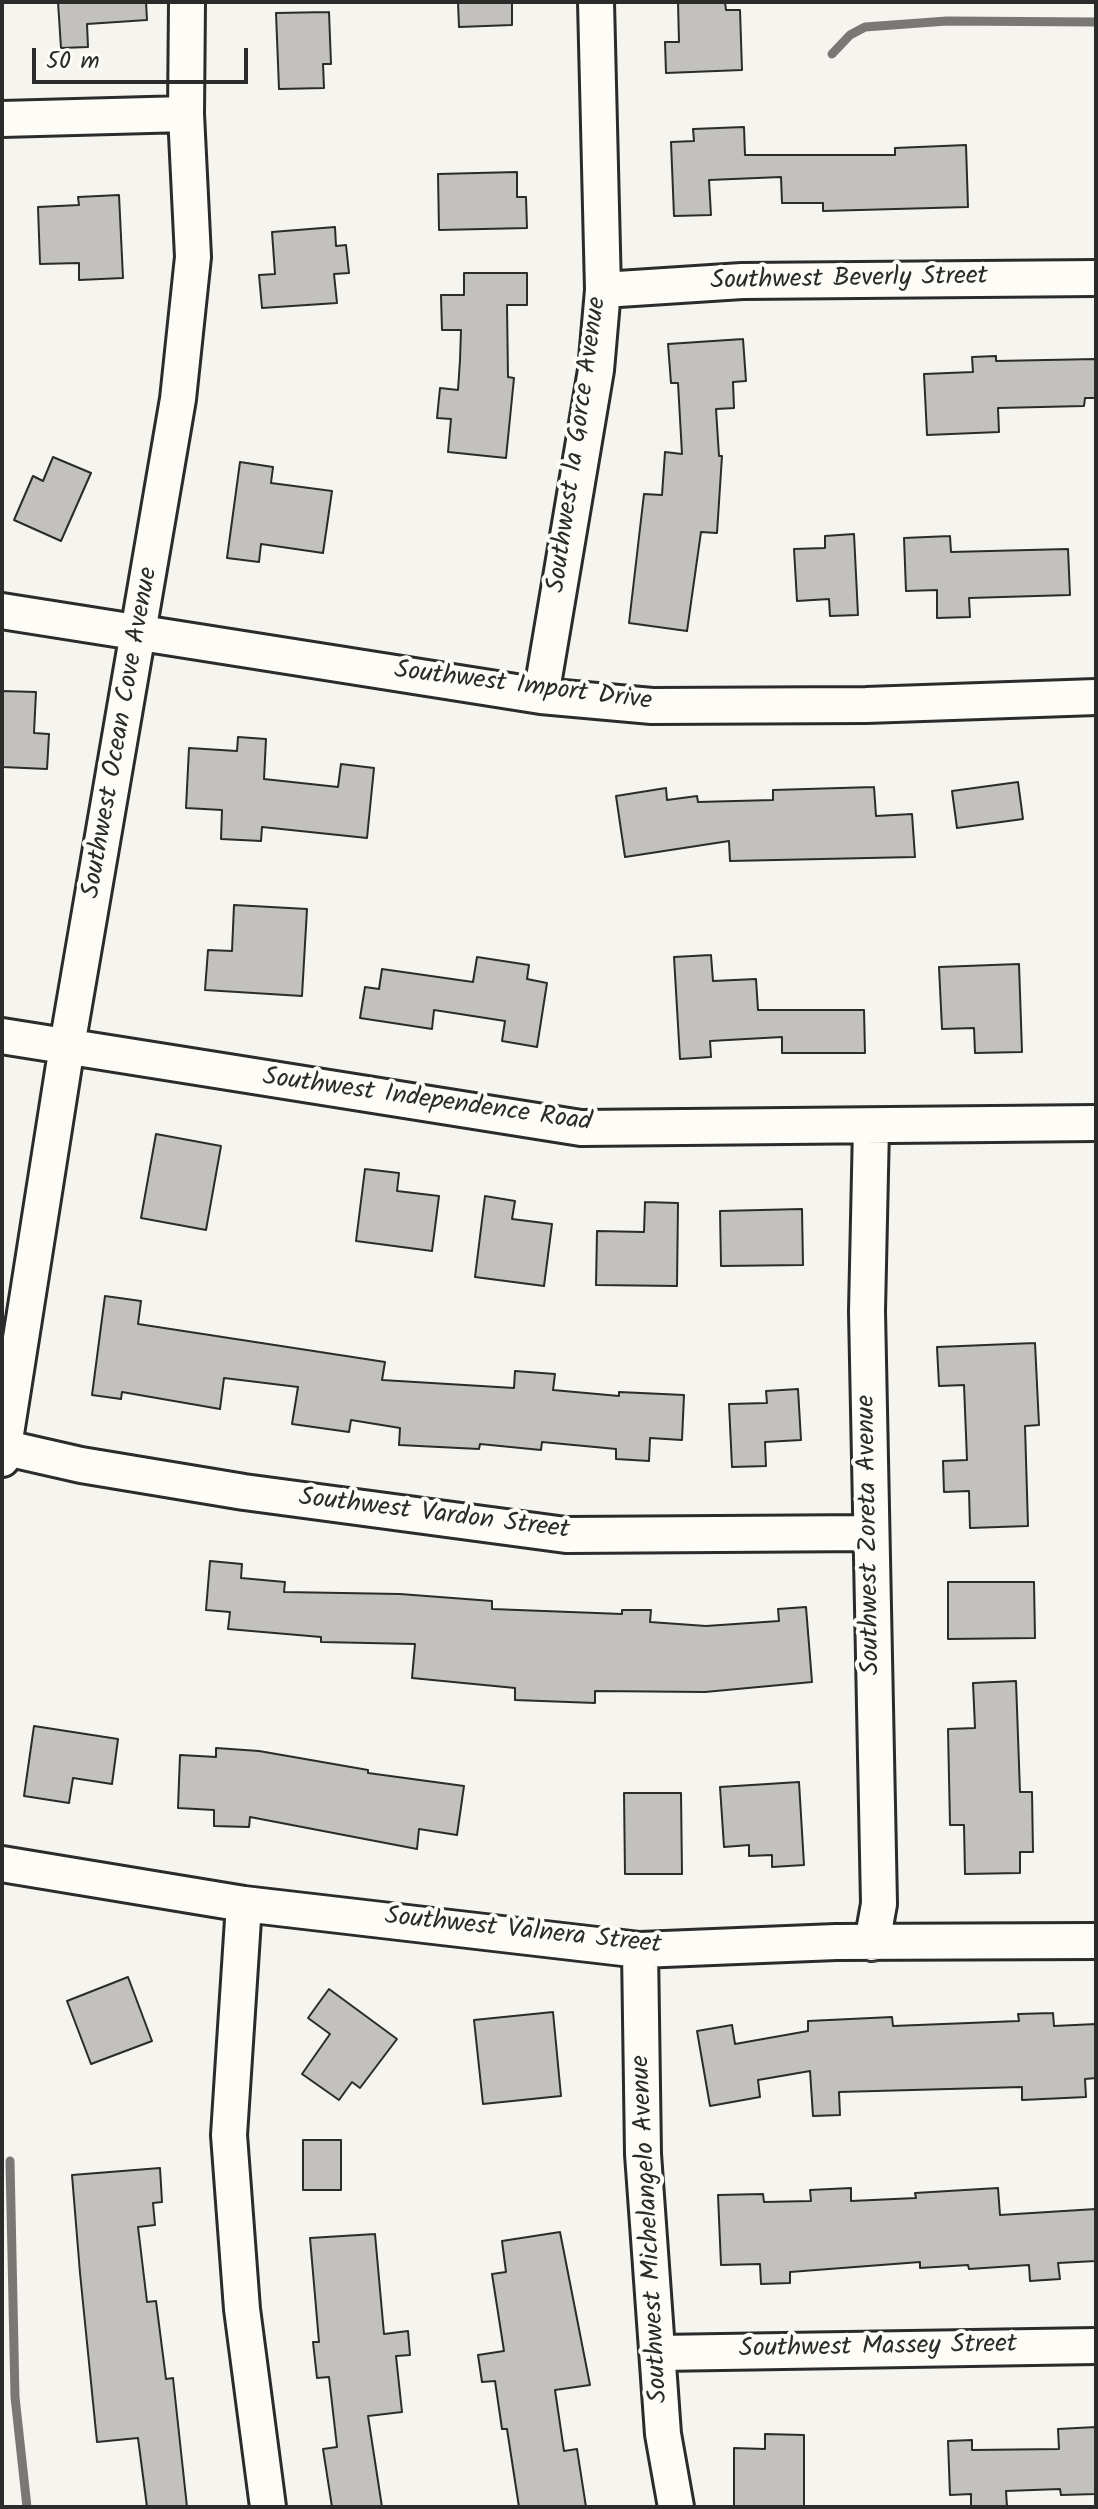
<!DOCTYPE html>
<style>
body{margin:0}
#map{position:relative;width:1098px;height:2509px;overflow:hidden;background:#f5f4ef;font-family:Kalam,sans-serif}
canvas{display:block}
.frame{position:absolute;inset:0;border:4px solid #2b2b2b;pointer-events:none}
.scale{position:absolute;left:32px;top:48px;width:216px;height:36px;box-sizing:border-box;border:4px solid #2b2b2b;border-top:0;padding-left:10px;font-size:24px;line-height:28px;white-space:nowrap;color:#2b2b2b;-webkit-text-stroke:6px #fdfcf7;paint-order:stroke}
</style>
<div id="map">
<canvas width="1098" height="2509"></canvas>
<div class="frame"></div>
<div class="scale">50 m</div>
</div>
<script>
const context = document.querySelector('canvas').getContext('2d');
context.lineJoin = 'round';
function toPath(rows) {
  const path = new Path2D();
  for (const r of rows) {
    path.moveTo(r[0], r[1]);
    for (let i = 2; i < r.length; i += 2) path.lineTo(r[i], r[i + 1]);
  }
  return path;
}
function strokePath(path, color, width, dash) {
  context.strokeStyle = color;
  context.lineWidth = width;
  context.lineCap = dash ? 'butt' : 'round';
  context.setLineDash(dash || []);
  context.stroke(path);
}
function fill(path, color) {
  context.fillStyle = color;
  context.fill(path, 'evenodd');
}
function write(font, color, halo, rows, align = 'center') {
  context.font = font + ' Kalam,sans-serif';
  context.lineWidth = 8;
  context.setLineDash([]);
  context.textBaseline = 'middle';
  context.strokeStyle = halo;
  context.fillStyle = color;
  for (const [text, x, y, turn = 0] of rows) {
    context.save();
    context.translate(x, y);
    context.rotate((+turn || 0) * Math.PI / 180);
    context.textAlign = isNaN(turn) ? turn : align;
    if (halo) context.strokeText(text, 0, 0);
    context.fillText(text, 0, 0);
    context.restore();
  }
}
const stream = toPath([
 [832,54,850,35,865,27,947,21,1096,22],
 [10,2161,15,2397,27,2507]
]);
const building = toPath([
 [58,2,146,2,147,20,87,24,88,47,61,48,58,2],
 [458,2,512,2,512,25,459,27,458,2],
 [678,2,725,2,726,10,740,10,742,70,666,73,665,42,679,42,678,2],
 [329,12,331,64,323,64,324,88,279,89,276,13,329,12],
 [744,127,745,155,895,155,895,148,966,145,968,207,823,211,823,203,782,203,781,177,709,180,711,215,674,216,671,142,694,141,693,129,744,127],
 [517,172,517,197,526,197,527,228,439,230,438,174,517,172],
 [119,195,123,278,79,280,79,263,40,264,38,207,79,205,78,197,119,195],
 [335,227,336,246,346,245,349,273,334,274,337,303,262,308,259,275,275,274,272,232,335,227],
 [464,273,527,273,527,305,507,305,508,377,514,378,506,458,448,452,451,419,437,418,440,388,458,390,460,360,461,330,442,330,441,295,464,295,464,273],
 [743,339,746,381,733,382,734,408,716,409,719,456,722,456,717,533,701,532,687,631,629,623,644,494,662,495,665,452,682,454,678,383,671,383,668,344,743,339],
 [996,356,996,361,1096,359,1096,398,1085,398,1084,406,998,408,999,432,927,435,924,374,973,372,972,357,996,356],
 [53,457,91,473,61,541,14,520,33,476,43,481,53,457],
 [240,462,273,467,271,483,332,491,323,553,261,544,259,562,227,558,240,462],
 [854,534,858,615,830,616,829,599,797,601,794,549,825,548,825,536,854,534],
 [950,536,951,552,1068,549,1070,595,969,598,970,617,937,618,937,590,906,591,904,538,950,536],
 [2,691,36,692,34,733,49,734,47,769,2,767,2,691],
 [238,737,266,739,264,779,338,787,341,764,374,768,367,838,262,827,261,841,221,839,222,810,186,808,189,748,237,751,238,737],
 [1018,782,1023,819,957,828,952,791,1018,782],
 [874,787,876,816,912,814,915,857,730,861,729,841,625,857,616,796,666,788,667,800,697,796,698,802,773,800,773,790,874,787],
 [234,905,307,909,302,996,205,990,208,950,232,951,234,905],
 [711,955,713,981,756,979,758,1010,864,1010,865,1053,782,1053,782,1037,710,1041,711,1057,680,1059,674,957,711,955],
 [477,957,529,965,527,979,547,983,537,1047,502,1041,505,1021,434,1010,432,1029,360,1018,365,987,379,989,382,969,473,982,477,957],
 [1019,964,1022,1052,975,1053,974,1028,942,1029,939,967,1019,964],
 [156,1134,221,1146,206,1230,141,1218,156,1134],
 [365,1169,399,1173,397,1191,439,1196,432,1251,356,1241,365,1169],
 [485,1196,515,1201,512,1219,552,1224,544,1286,475,1277,485,1196],
 [645,1202,678,1203,677,1286,596,1285,597,1231,644,1232,645,1202],
 [802,1209,803,1265,721,1266,720,1211,802,1209],
 [105,1296,141,1301,138,1324,385,1362,382,1380,514,1388,515,1371,555,1374,553,1390,619,1396,619,1392,684,1395,682,1440,650,1438,649,1461,616,1459,616,1449,542,1442,541,1450,480,1444,479,1449,399,1445,400,1428,351,1420,349,1432,292,1424,298,1387,224,1378,220,1409,122,1392,121,1399,92,1395,105,1296],
 [1035,1343,1039,1425,1025,1426,1028,1526,970,1528,969,1491,944,1492,943,1461,967,1460,964,1385,939,1386,937,1347,1035,1343],
 [798,1389,801,1440,765,1442,766,1466,732,1467,729,1404,767,1403,766,1391,798,1389],
 [210,1561,242,1564,241,1578,285,1582,284,1592,400,1594,492,1601,492,1609,622,1614,622,1610,651,1610,650,1622,706,1626,779,1621,778,1609,806,1607,812,1682,705,1692,595,1691,595,1703,515,1700,515,1688,412,1678,415,1644,321,1642,321,1637,228,1629,230,1612,206,1610,210,1561],
 [948,1582,1034,1582,1035,1638,948,1639,948,1582],
 [1016,1681,1020,1792,1032,1792,1033,1852,1020,1852,1020,1873,965,1874,964,1825,950,1825,948,1729,975,1728,973,1683,1016,1681],
 [34,1726,118,1739,112,1784,73,1778,69,1803,24,1796,34,1726],
 [216,1748,259,1751,368,1770,368,1773,464,1786,457,1835,419,1829,417,1849,250,1817,249,1827,214,1826,214,1810,178,1808,180,1755,216,1757,216,1748],
 [799,1782,804,1865,772,1867,772,1855,749,1856,749,1845,724,1847,720,1787,799,1782],
 [624,1793,681,1793,682,1874,625,1874,624,1793],
 [128,1977,152,2041,91,2064,67,2001,128,1977],
 [329,1989,397,2039,360,2088,352,2082,339,2100,302,2074,330,2034,308,2018,329,1989],
 [553,2012,561,2096,483,2104,474,2020,553,2012],
 [1053,2013,1054,2026,1096,2024,1096,2078,1085,2079,1086,2097,1022,2100,1022,2087,839,2092,840,2115,813,2116,810,2071,758,2080,760,2097,710,2106,697,2031,732,2025,735,2044,808,2031,808,2021,892,2017,893,2026,1019,2021,1018,2014,1053,2013],
 [303,2140,341,2140,341,2190,303,2190,303,2140],
 [160,2168,162,2202,153,2203,155,2225,138,2227,147,2302,156,2301,166,2379,173,2378,187,2507,147,2507,138,2438,97,2442,80,2273,72,2175,160,2168],
 [851,2188,851,2201,916,2198,915,2193,998,2188,1000,2215,1096,2209,1096,2261,1058,2263,1060,2279,1030,2281,1029,2265,969,2269,968,2265,920,2268,920,2262,790,2272,790,2283,761,2284,760,2264,721,2265,718,2195,763,2194,764,2202,811,2201,810,2190,851,2188],
 [560,2232,590,2385,555,2390,564,2451,577,2449,586,2507,519,2507,507,2429,502,2429,495,2381,482,2382,478,2355,504,2351,492,2274,506,2272,502,2241,560,2232],
 [375,2234,384,2334,408,2331,410,2355,396,2356,402,2412,368,2416,382,2507,332,2507,323,2449,337,2447,329,2377,317,2378,313,2342,319,2342,310,2238,375,2234],
 [1096,2427,1096,2494,1061,2495,1060,2489,1006,2491,1007,2507,971,2507,971,2494,950,2495,948,2441,972,2440,972,2450,1059,2449,1058,2429,1096,2427],
 [765,2434,804,2435,804,2507,734,2506,734,2448,765,2449,765,2434]
]);
const minor = toPath([
 [2,119,186,114],
 [603,290,742,281,1096,278],
 [2,611,541,696,652,706,866,705,1096,697],
 [541,696,596,370,603,290,596,2],
 [2,1036,581,1128,1096,1123],
 [871,1127,867,1311,879,1904,872,1943],
 [2,1447,81,1465,244,1492,566,1535,871,1533],
 [2,1459,67,1046,178,399,193,257,186,114,187,2],
 [2,1864,244,1904,640,1950,836,1942,1096,1941],
 [244,1904,229,2135,242,2309,268,2507],
 [640,1950,643,2154,663,2434,676,2507],
 [659,2353,1096,2346]
]);
const streetNames = [
 ["Southwest Beverly Street",849,281,-1],
 ["Southwest la Gorce Avenue",579,445,-82],
 ["Southwest Import Drive",523,688,7],
 ["Southwest Ocean Cove Avenue",122,733,-80],
 ["Southwest Independence Road",427,1102,8],
 ["Southwest Vardon Street",434,1516,7],
 ["Southwest Zoreta Avenue",871,1535,-91],
 ["Southwest Valnera Street",523,1933,6],
 ["Southwest Michelangelo Avenue",652,2229,-93],
 ["Southwest Massey Street",878,2349,-1]
];
strokePath(stream, '#797877', 9);
fill(building, '#c2c1be');
strokePath(building, '#2b2b2b', 2);
strokePath(minor, '#2b2b2b', 40);
strokePath(minor, '#fdfcf7', 34);
write('26px', '#2b2b2b', '#fdfcf7', streetNames);
</script>
